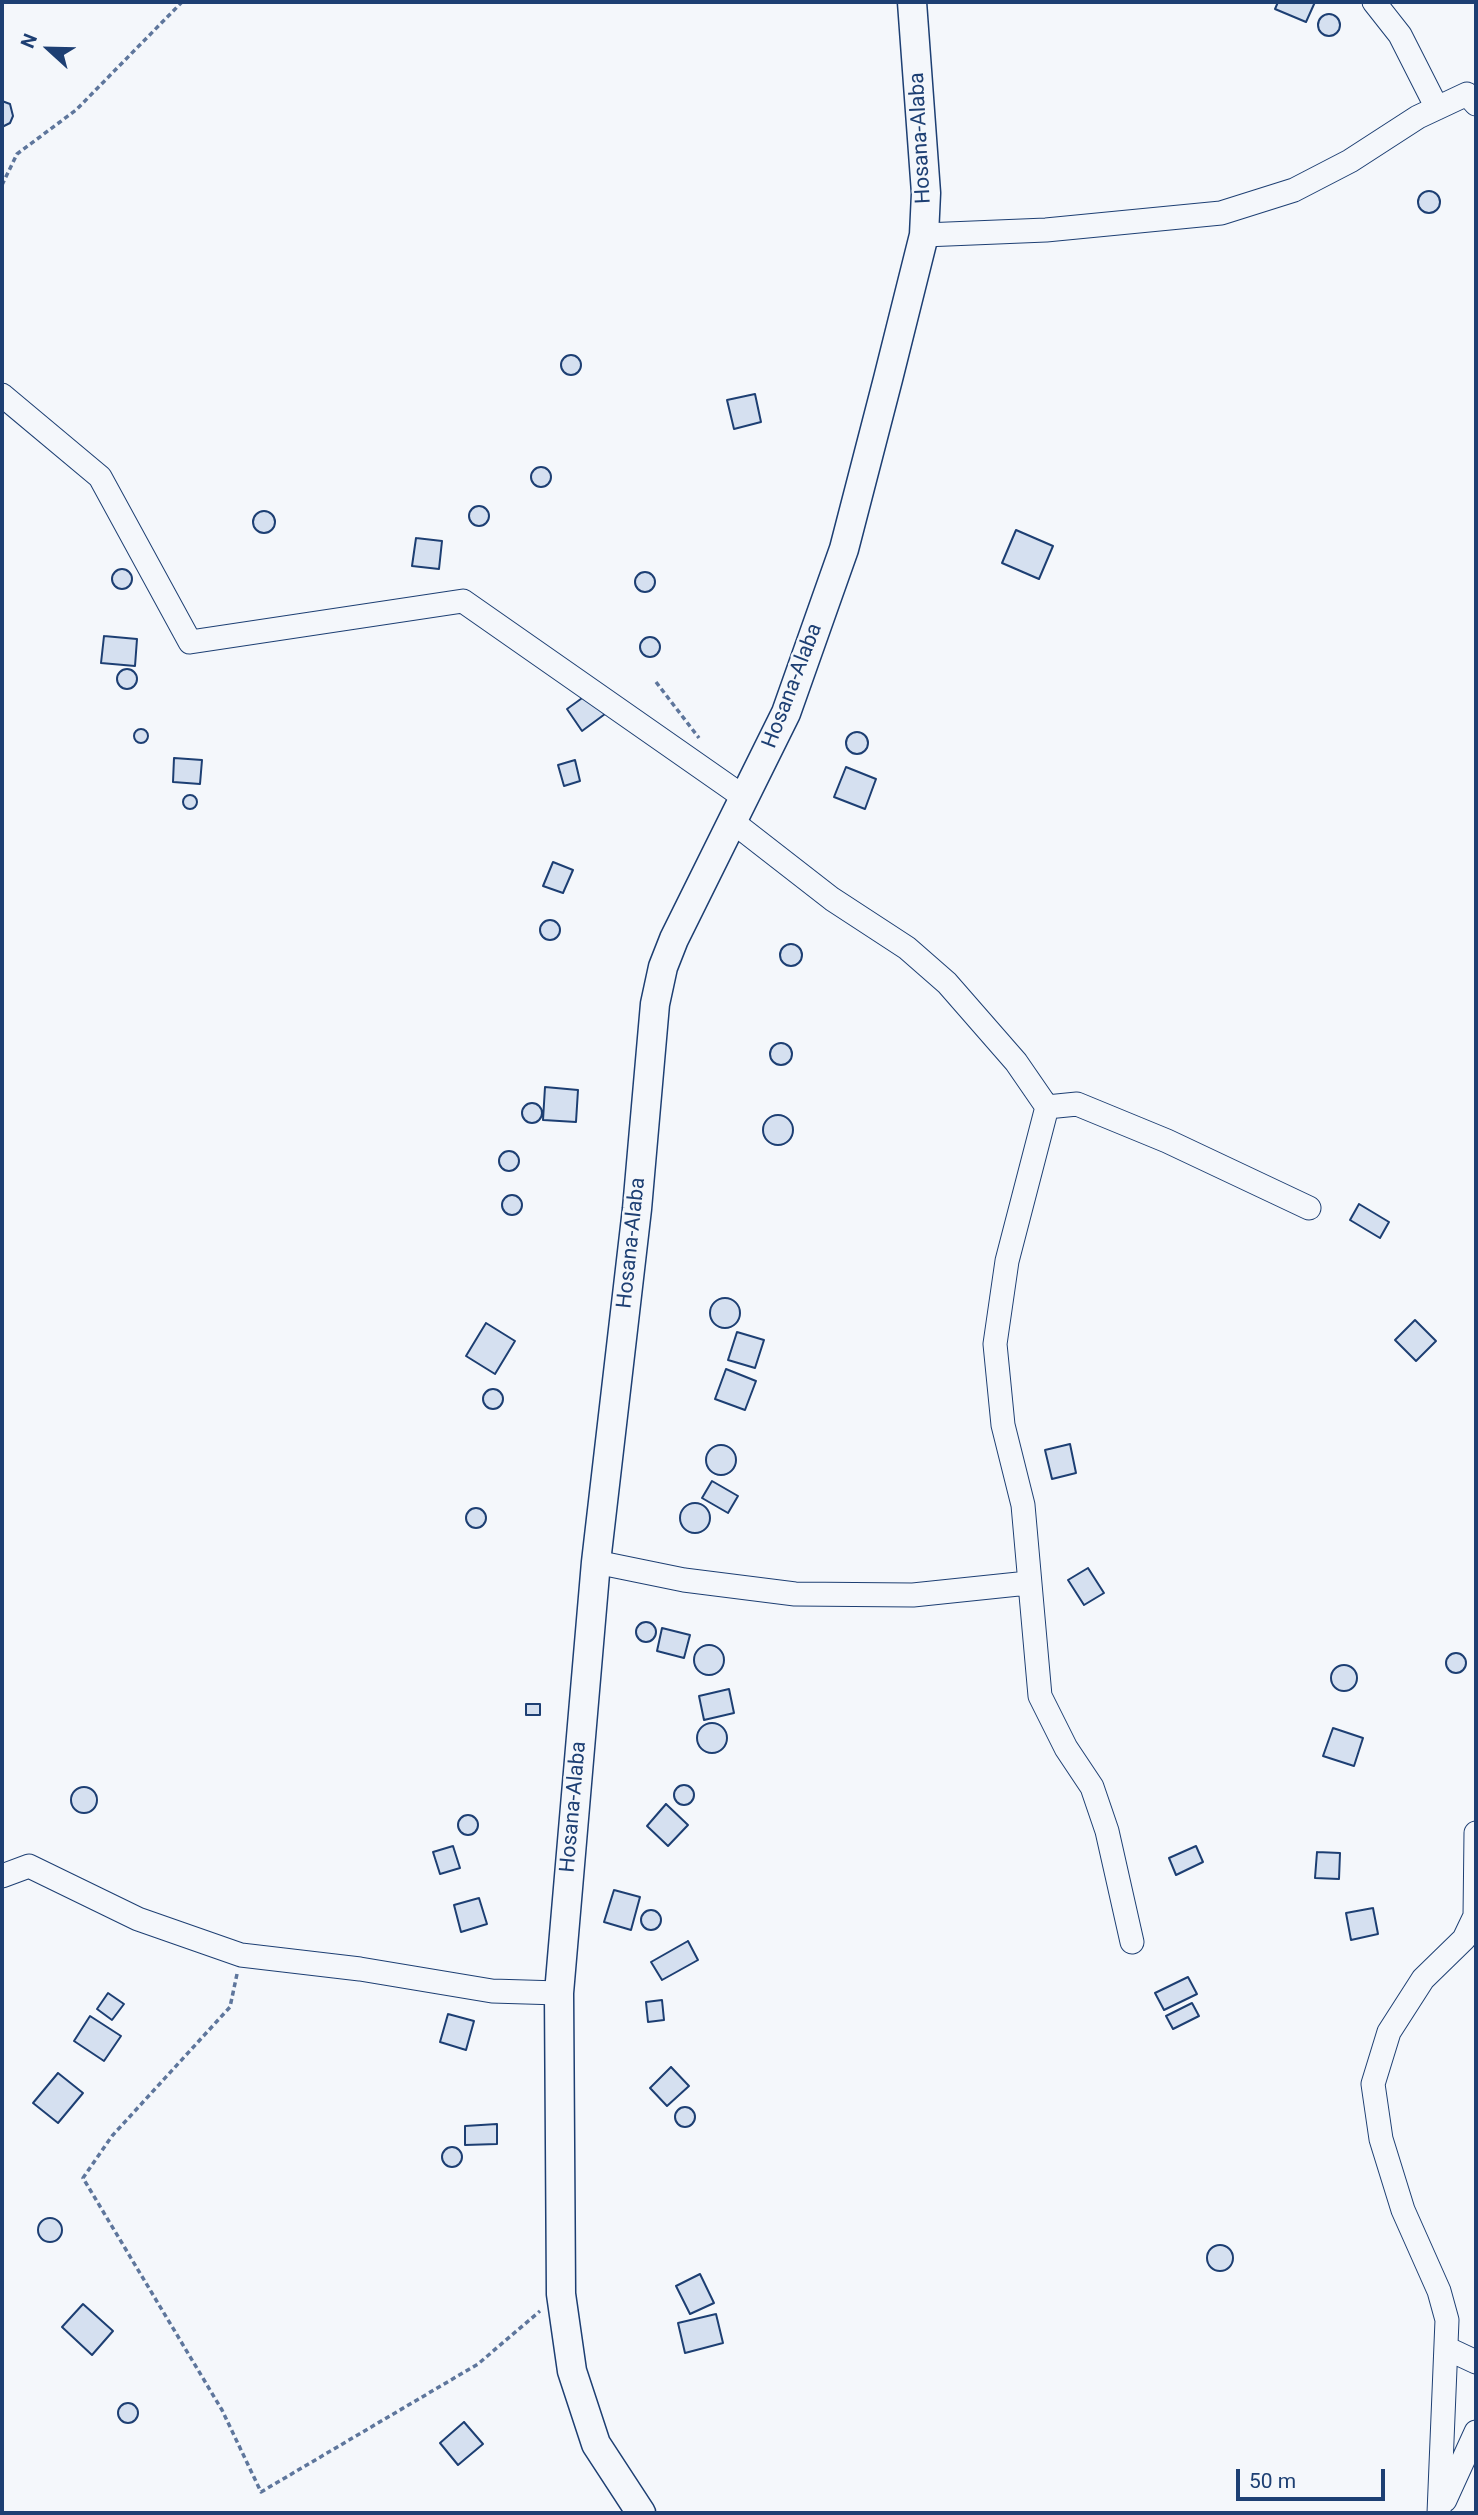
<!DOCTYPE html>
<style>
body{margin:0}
#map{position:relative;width:1478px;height:2515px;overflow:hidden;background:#f4f7fb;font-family:Roboto,sans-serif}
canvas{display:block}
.frame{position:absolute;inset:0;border:4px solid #1d3f73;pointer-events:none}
.north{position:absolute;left:14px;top:14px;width:70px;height:70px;-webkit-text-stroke:5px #f4f7fb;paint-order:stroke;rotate:292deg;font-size:19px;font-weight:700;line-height:28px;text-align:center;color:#1d3f73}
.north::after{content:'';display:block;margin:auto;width:24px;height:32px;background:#1d3f73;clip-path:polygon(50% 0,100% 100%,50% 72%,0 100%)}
.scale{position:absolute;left:1236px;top:2469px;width:149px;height:32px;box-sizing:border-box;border:4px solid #1d3f73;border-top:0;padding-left:9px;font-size:21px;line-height:24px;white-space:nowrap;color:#1d3f73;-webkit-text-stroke:5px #f4f7fb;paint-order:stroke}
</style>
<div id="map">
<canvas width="1478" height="2515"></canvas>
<div class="frame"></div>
<div class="north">N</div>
<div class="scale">50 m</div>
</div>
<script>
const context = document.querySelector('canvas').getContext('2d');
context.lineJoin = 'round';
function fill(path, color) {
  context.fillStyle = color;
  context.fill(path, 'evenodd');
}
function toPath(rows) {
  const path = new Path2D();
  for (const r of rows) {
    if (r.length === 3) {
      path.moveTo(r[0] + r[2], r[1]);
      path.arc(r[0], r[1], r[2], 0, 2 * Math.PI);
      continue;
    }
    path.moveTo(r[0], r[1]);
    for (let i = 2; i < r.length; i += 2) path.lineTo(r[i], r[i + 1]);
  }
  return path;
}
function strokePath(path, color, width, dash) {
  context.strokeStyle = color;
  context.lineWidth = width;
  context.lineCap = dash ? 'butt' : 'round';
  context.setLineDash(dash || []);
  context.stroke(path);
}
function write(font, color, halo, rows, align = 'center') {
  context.font = font + ' Roboto,sans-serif';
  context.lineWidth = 5;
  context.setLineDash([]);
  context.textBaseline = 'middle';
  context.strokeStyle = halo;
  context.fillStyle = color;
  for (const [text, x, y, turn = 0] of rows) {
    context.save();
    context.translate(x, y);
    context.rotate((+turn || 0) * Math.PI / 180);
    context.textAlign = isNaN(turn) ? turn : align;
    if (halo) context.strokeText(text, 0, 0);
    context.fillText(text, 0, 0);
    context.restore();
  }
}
const building = toPath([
 [1278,2,1315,2,1306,22,1275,9,1278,2],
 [1329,25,11],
 [2,101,10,104,13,116,10,123,2,127,2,101],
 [1429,202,11],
 [571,365,10],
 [755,394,761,422,734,429,727,400,755,394],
 [541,477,10],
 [479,516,10],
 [264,522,11],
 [1016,530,1053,546,1039,579,1002,563,1016,530],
 [416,538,442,541,439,569,412,566,416,538],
 [122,579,10],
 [645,582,10],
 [104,636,137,639,135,666,101,663,104,636],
 [650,647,10],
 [127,679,10],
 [589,693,605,714,582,731,567,709,589,693],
 [141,736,7],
 [857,743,11],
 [174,758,202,760,200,784,173,782,174,758],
 [575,760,580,781,564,786,558,765,575,760],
 [846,767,876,779,865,809,834,797,846,767],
 [190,802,7],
 [553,862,573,870,563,893,543,886,553,862],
 [550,930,10],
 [791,955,11],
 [781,1054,11],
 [545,1087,578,1090,576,1122,543,1120,545,1087],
 [532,1113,10],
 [778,1130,15],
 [509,1161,10],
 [512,1205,10],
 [1359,1204,1389,1222,1380,1238,1350,1220,1359,1204],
 [725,1313,15],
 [1415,1320,1436,1341,1416,1361,1395,1340,1415,1320],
 [486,1323,515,1341,495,1374,466,1356,486,1323],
 [737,1332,764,1340,755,1368,728,1360,737,1332],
 [726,1369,756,1381,745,1410,715,1399,726,1369],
 [493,1399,10],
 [1070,1444,1076,1473,1052,1479,1045,1450,1070,1444],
 [721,1460,15],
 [712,1481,738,1496,728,1513,702,1498,712,1481],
 [695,1518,15],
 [476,1518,10],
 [1088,1568,1104,1593,1084,1605,1068,1580,1088,1568],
 [646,1632,10],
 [662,1628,690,1635,684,1658,657,1651,662,1628],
 [709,1660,15],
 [1456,1663,10],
 [1344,1678,13],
 [729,1689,734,1713,704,1720,699,1696,729,1689],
 [526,1704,540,1704,540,1715,526,1715,526,1704],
 [712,1738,15],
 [1333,1728,1363,1738,1354,1766,1323,1756,1333,1728],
 [684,1795,10],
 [84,1800,13],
 [666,1804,688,1825,668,1846,647,1826,666,1804],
 [468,1825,10],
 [453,1846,460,1868,440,1874,433,1852,453,1846],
 [1196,1846,1203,1862,1176,1875,1169,1858,1196,1846],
 [1317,1852,1340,1853,1339,1879,1315,1878,1317,1852],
 [614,1890,640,1897,631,1930,604,1922,614,1890],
 [479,1898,487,1924,461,1932,454,1905,479,1898],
 [1373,1908,1378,1934,1351,1940,1346,1913,1373,1908],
 [651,1920,10],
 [688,1941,698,1960,662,1980,651,1962,688,1941],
 [1188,1977,1197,1994,1164,2010,1155,1993,1188,1977],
 [108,1993,124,2004,112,2020,97,2009,108,1993],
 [662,2000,664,2020,648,2022,646,2002,662,2000],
 [1192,2003,1199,2016,1173,2029,1166,2016,1192,2003],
 [448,2014,474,2021,466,2050,440,2042,448,2014],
 [90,2016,121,2036,104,2061,74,2041,90,2016],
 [671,2067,689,2086,667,2106,650,2088,671,2067],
 [58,2073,83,2093,58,2123,33,2103,58,2073],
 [685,2117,10],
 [497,2124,497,2144,465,2145,465,2126,497,2124],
 [452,2157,10],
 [50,2230,12],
 [1220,2258,13],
 [700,2274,714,2303,690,2314,676,2286,700,2274],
 [83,2304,113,2331,92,2355,62,2327,83,2304],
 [716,2314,723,2343,685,2353,678,2323,716,2314],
 [128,2413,10],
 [464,2422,483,2444,458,2465,440,2443,464,2422]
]);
const path = toPath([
 [2,185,17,154,76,110,182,2],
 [656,682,699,738],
 [237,1974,230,2007,112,2136,83,2178,222,2410,261,2492,478,2364,540,2311]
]);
const minor = toPath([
 [1374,2,1400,35,1437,108],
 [924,235,1046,230,1221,213,1294,190,1350,161,1418,117,1467,94,1476,104],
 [2,395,100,477,190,642,463,601,745,798],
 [733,822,832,899,907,948,947,983,1016,1062,1047,1107],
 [596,1562,684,1580,795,1594,913,1595,1028,1583],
 [2,1876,29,1866,138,1919,241,1955,360,1969,492,1991,559,1993],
 [1132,1942,1107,1831,1092,1787,1066,1748,1040,1696,1023,1505,1003,1425,995,1344,1007,1261,1047,1107,1077,1104,1167,1141,1309,1208],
 [1446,2348,1476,2362],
 [1445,2500,1476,2432],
 [1439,2513,1447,2320,1439,2291,1403,2210,1381,2139,1373,2084,1389,2032,1423,1979,1464,1939,1475,1916,1476,1833]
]);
const major = toPath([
 [641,2513,596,2444,572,2371,561,2294,559,1993,596,1562,637,1209,655,1004,663,967,674,939,786,713,844,549,888,379,924,235,926,193,912,2]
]);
const streetNames = [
 ["Hosana-Alaba",921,138,-93],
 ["Hosana-Alaba",793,686,-69],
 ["Hosana-Alaba",632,1243,-84],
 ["Hosana-Alaba",574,1807,-85]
];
fill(building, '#d5e0f0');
strokePath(building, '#1d3f73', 2);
strokePath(minor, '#1d3f73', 25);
strokePath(major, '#1d3f73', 31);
strokePath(path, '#5e769c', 3.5, [5, 3.5]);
strokePath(minor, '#f4f7fb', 23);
strokePath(major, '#f4f7fb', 28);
write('21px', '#1d3f73', '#f4f7fb', streetNames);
</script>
